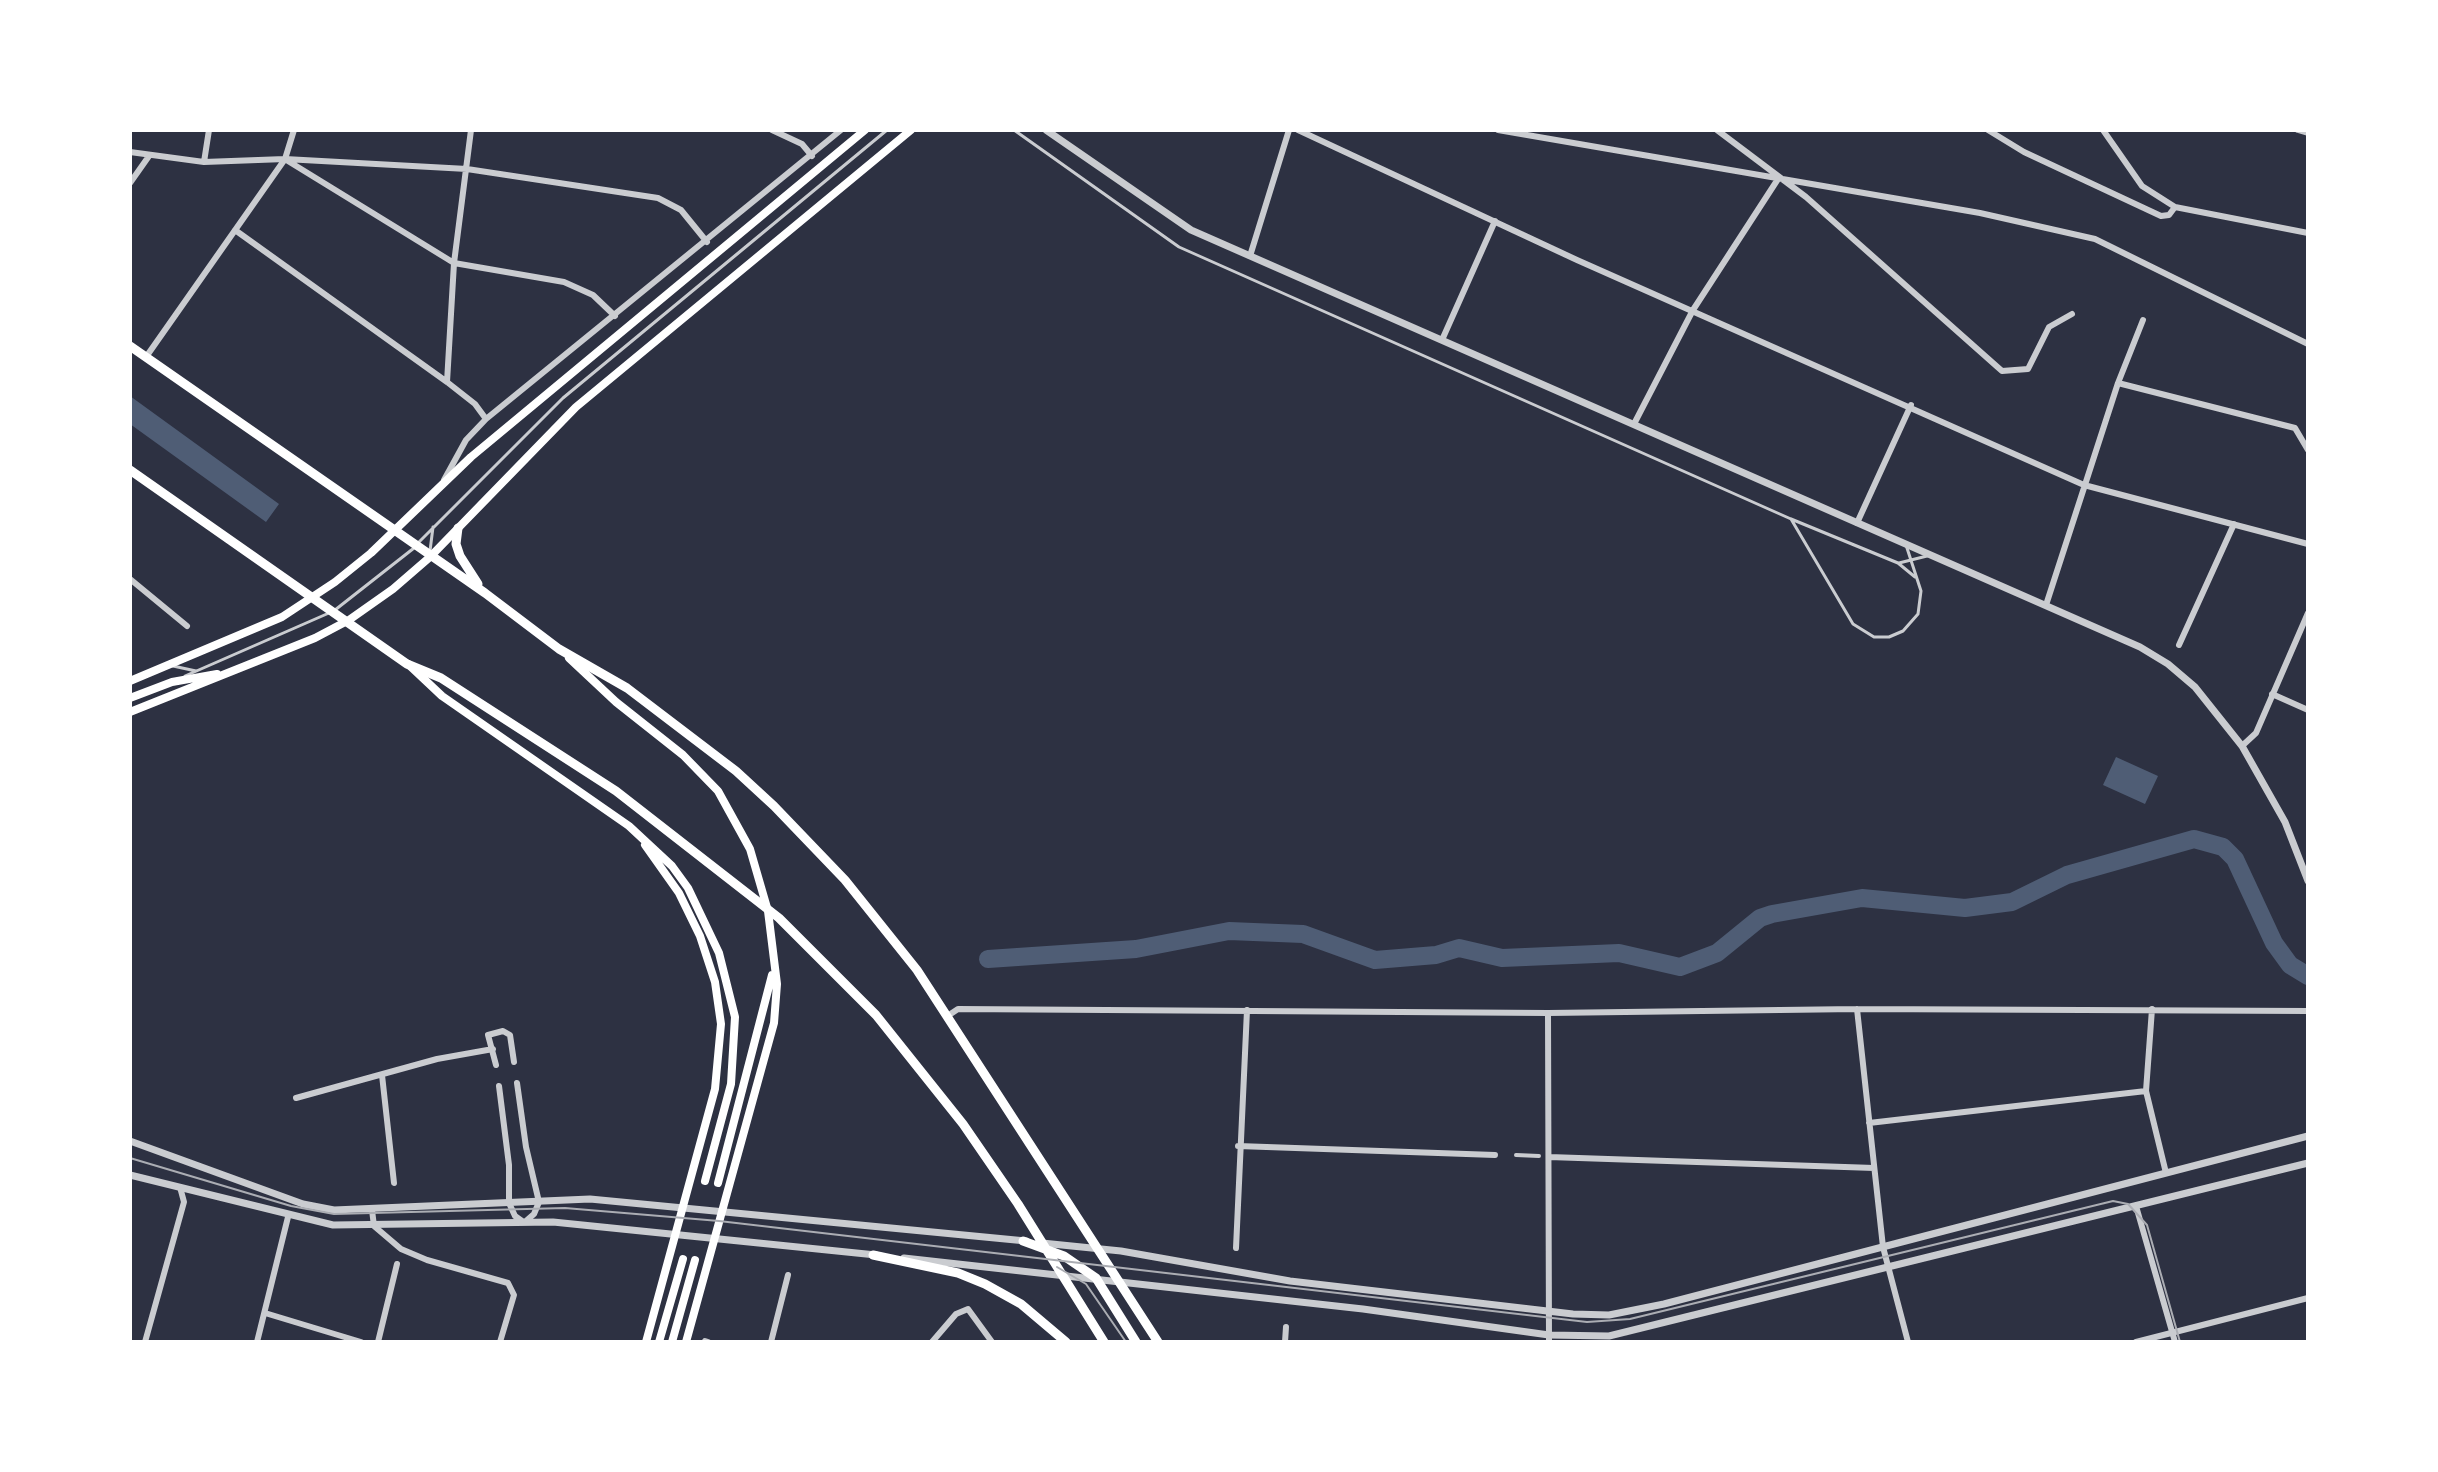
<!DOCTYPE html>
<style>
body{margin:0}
#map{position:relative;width:2438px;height:1472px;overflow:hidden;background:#2d3142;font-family:"Fira Sans",sans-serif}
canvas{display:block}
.frame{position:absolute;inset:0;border:132px solid #fff;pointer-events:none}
</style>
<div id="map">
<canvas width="2438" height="1472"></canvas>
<div class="frame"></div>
</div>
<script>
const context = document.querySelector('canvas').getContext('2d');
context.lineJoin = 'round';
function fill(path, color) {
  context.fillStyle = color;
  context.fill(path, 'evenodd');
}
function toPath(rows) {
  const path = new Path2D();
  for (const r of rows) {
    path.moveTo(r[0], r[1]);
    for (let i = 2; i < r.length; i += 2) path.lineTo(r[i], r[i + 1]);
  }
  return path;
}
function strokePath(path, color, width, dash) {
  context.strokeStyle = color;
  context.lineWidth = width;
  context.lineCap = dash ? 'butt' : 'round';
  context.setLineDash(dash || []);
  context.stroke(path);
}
const water = toPath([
 [130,396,279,504,266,522,130,424],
 [2116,757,2158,776,2145,804,2103,785]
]);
const river = toPath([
 [988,959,1136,949,1229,931,1303,934,1375,960,1436,955,1459,948,1502,958,1619,953,1680,967,1717,953,1760,918,1772,914,1862,898,1965,908,2012,902,2067,875,2194,839,2223,847,2235,859,2274,943,2290,965,2308,976]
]);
const service = toPath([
 [1014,130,1179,247,1791,519,1898,563,1915,577],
 [1791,519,1853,624,1874,637,1889,637,1903,631,1918,614,1921,591,1906,545],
 [419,542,563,398,887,130],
 [430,551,433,527],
 [1899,563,1927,556],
 [335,610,414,548],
 [173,666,196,671],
 [185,676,329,613]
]);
const pedestrian = toPath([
 [1516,1155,1539,1156]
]);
const minor = toPath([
 [772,130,802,144,812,156],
 [1298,130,1577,260,2084,485,2308,544],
 [1498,130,1980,213,2095,239,2308,344],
 [1717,130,1806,197,2002,371,2028,369,2049,327,2072,314],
 [1988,130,2024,152,2161,216,2169,215,2175,207,2308,233],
 [2103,130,2142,186,2175,207],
 [2298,130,2308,133],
 [130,152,204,162,285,159,467,169,658,198,681,210,707,242],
 [288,161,454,263,564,282,593,295,615,316],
 [204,162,209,130],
 [130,183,149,156],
 [235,230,447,382,475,404,486,419],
 [1250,256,1289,130],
 [1442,340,1495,221],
 [146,357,285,159,294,130],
 [447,382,454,263,471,130],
 [2118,383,2295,428,2308,450],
 [1634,424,1693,310,1778,179],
 [444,480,466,440,486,419,841,130],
 [1857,523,1911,405],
 [130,579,187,626],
 [2046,605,2118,383,2143,320],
 [2179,645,2234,524],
 [2272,694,2308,710],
 [2242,746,2256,733,2308,613],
 [1857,1009,1883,1247,1908,1342],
 [2152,1009,2146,1091,2166,1173],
 [1548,1013,1549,1342],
 [949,1015,958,1009,1548,1013,1857,1009,2308,1011],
 [496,1065,488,1035,503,1031,510,1035,514,1062],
 [382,1075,394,1183],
 [517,1083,526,1147,539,1202,534,1214,526,1221],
 [499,1086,509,1165,509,1203,515,1216,522,1221],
 [296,1098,437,1059,493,1049],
 [1869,1123,2146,1091],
 [1238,1146,1495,1155],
 [1549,1157,1874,1168],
 [2136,1206,2175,1342],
 [372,1210,374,1226,401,1249,427,1260,508,1283,514,1295,500,1342],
 [1236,1248,1247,1010],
 [265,1313,361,1342],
 [705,1341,708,1342],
 [145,1342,184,1202,180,1187],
 [257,1342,288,1217],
 [378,1342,397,1264],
 [771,1342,788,1275],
 [932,1342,956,1314,968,1309,992,1342],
 [1285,1342,1286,1327],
 [2136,1342,2308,1298]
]);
const tertiary = toPath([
 [1046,130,1191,230,2140,647,2168,664,2195,687,2242,746,2285,822,2308,881],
 [130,1141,303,1204,334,1210,590,1199,1026,1241],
 [130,1175,333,1225,553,1222,876,1255],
 [1042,1243,1121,1251,1290,1281,1573,1314,1609,1315,1664,1304,2308,1136],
 [904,1258,1363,1309,1549,1335,1609,1336,2308,1163]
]);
const secondary = toPath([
 [569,658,616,702,683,755,718,791,750,849,768,911,777,984,774,1023,686,1342],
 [408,664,442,696,629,826,672,866,688,888,719,953,735,1017,731,1084,705,1181],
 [130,681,282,617,335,582,371,553,471,457,865,130],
 [130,698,172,682,217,674],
 [130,712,315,638,349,620,393,589,430,557,576,407,911,130],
 [645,845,679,893,700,936,715,982,721,1024,715,1089,646,1342],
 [718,1183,772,975],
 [659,1342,683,1259],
 [672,1342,695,1260]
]);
const primary = toPath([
 [130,346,485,593,559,649,627,688,736,771,774,806,845,880,917,970,1158,1342],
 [130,470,407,664,441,678,616,791,779,918,876,1015,963,1124,1018,1204,1104,1342],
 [458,528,456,544,460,556,478,584],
 [1023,1241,1064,1256,1096,1278,1136,1342],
 [873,1255,958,1273,985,1284,1021,1304,1066,1342]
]);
const tram = toPath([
 [130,1158,291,1206,334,1214,565,1208,719,1221,1587,1322,1630,1319,2113,1201,2128,1204,2147,1225,2180,1342],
 [1057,1267,1086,1284,1126,1342]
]);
fill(water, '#4f5d75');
strokePath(river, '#4f5d75', 18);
strokePath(service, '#caccd0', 3);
strokePath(pedestrian, '#caccd0', 4);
strokePath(minor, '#caccd0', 6);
strokePath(tertiary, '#caccd0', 7);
strokePath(secondary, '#fff', 8);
strokePath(primary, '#fff', 9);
strokePath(tram, '#abadb3', 2);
</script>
